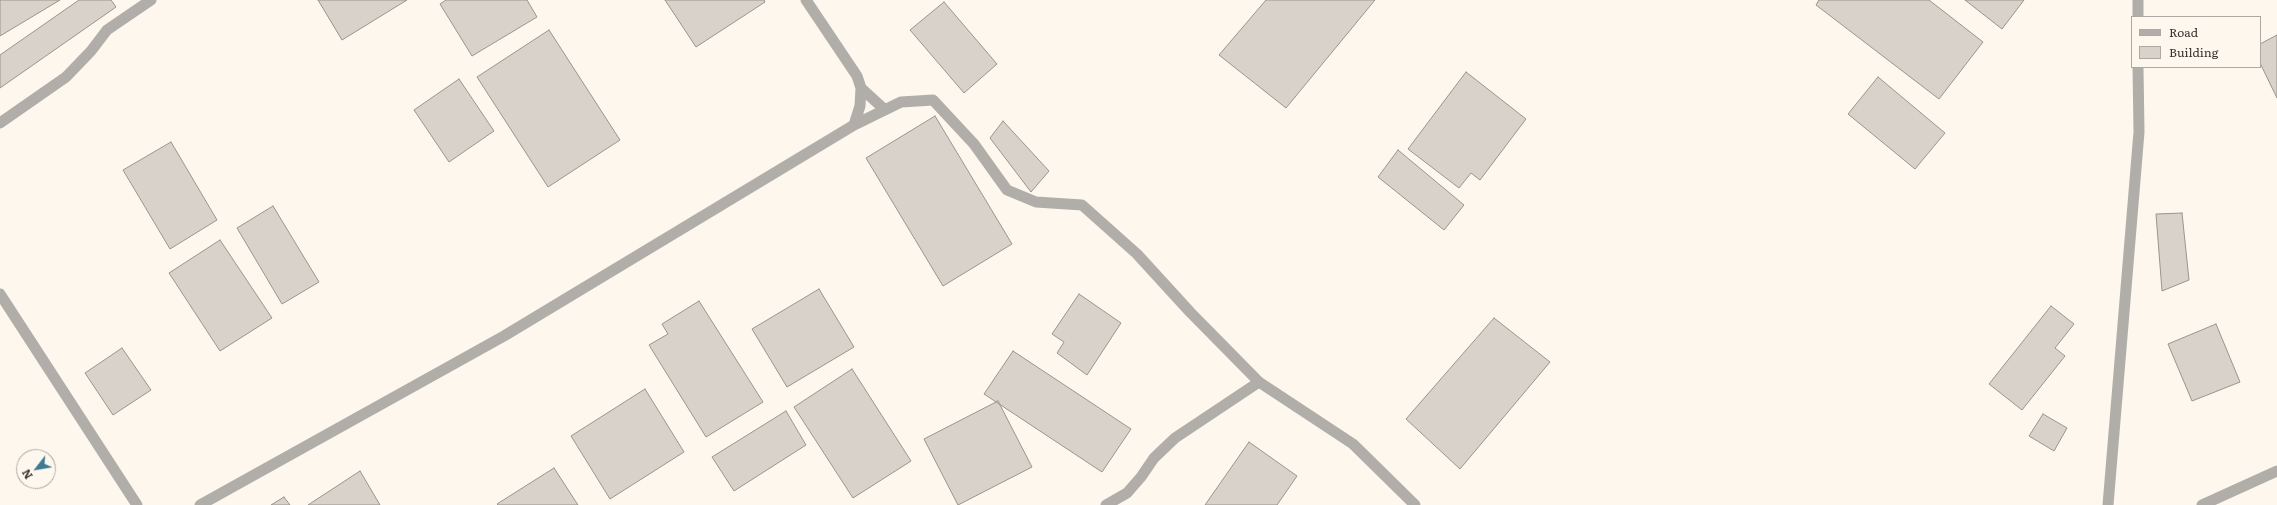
<!DOCTYPE html>
<style>
body{margin:0}
#map{position:relative;width:2277px;height:505px;overflow:hidden;background:#fdf7ee;font-family:Literata,serif}
canvas{display:block}
.legend{position:absolute;left:2131px;top:16px;width:130px;height:52px;box-sizing:border-box;background:#fdf7ee;border:1px solid #ada9a2;margin:0;padding:5px 7px;list-style:none;font-size:12px;color:#363430}
.legend li{display:flex;align-items:center;gap:8px;height:20px}
.legend b{width:20px;border:1px solid #ada9a2}
.north{position:absolute;left:16px;top:449px;width:40px;height:40px;box-sizing:border-box;background:#fdf7ee;border:1px solid #ada9a2;border-radius:50%;rotate:239deg;font-size:11px;font-weight:700;line-height:16px;text-align:center;color:#363430}
.north::after{content:'';display:block;margin:auto;width:14px;height:18px;background:#3e7a91;clip-path:polygon(50% 0,100% 100%,50% 72%,0 100%)}
</style>
<div id="map">
<canvas width="2277" height="505"></canvas>
<ul class="legend">
<li><b style="height:5px;background:#b1aeaa"></b>Road</li>
<li><b style="height:11px;background:#d9d2ca"></b>Building</li>
</ul>
<div class="north">N</div>
</div>
<script>
const context = document.querySelector('canvas').getContext('2d');
context.lineJoin = 'round';
function fill(path, color) {
  context.fillStyle = color;
  context.fill(path, 'evenodd');
}
function toPath(rows) {
  const path = new Path2D();
  for (const r of rows) {
    path.moveTo(r[0], r[1]);
    for (let i = 2; i < r.length; i += 2) path.lineTo(r[i], r[i + 1]);
  }
  return path;
}
function strokePath(path, color, width, dash) {
  context.strokeStyle = color;
  context.lineWidth = width;
  context.lineCap = dash ? 'butt' : 'round';
  context.setLineDash(dash || []);
  context.stroke(path);
}
const building = toPath([
 [0,0,60,0,0,36,0,0],
 [79,0,111,0,116,7,0,88,0,55,79,0],
 [318,0,407,0,342,40,318,0],
 [446,0,527,0,537,17,472,56,440,4,446,0],
 [665,0,764,0,765,2,696,47,665,0],
 [1266,0,1375,0,1286,108,1219,55,1266,0],
 [1819,0,1929,0,1983,42,1939,99,1816,5,1819,0],
 [1965,0,2024,0,2002,29,1965,0],
 [944,2,997,64,964,93,910,30,944,2],
 [549,30,620,140,548,187,477,77,549,30],
 [2277,35,2277,98,2260,63,2260,44,2277,35],
 [1466,72,1526,119,1480,180,1471,173,1459,188,1408,149,1466,72],
 [1878,77,1945,133,1915,169,1848,114,1878,77],
 [459,79,494,131,449,162,414,110,459,79],
 [935,116,1012,244,943,286,866,158,935,116],
 [1003,121,1049,171,1031,192,990,138,1003,121],
 [171,142,217,220,170,249,123,170,171,142],
 [1398,150,1464,205,1444,230,1378,177,1398,150],
 [273,206,319,282,282,304,237,228,273,206],
 [2182,213,2189,280,2162,291,2156,214,2182,213],
 [220,240,272,318,220,351,169,273,220,240],
 [819,289,854,347,787,387,752,329,819,289],
 [1079,294,1121,323,1087,375,1057,353,1064,342,1052,334,1079,294],
 [699,301,763,402,706,437,649,345,668,334,662,324,699,301],
 [2051,306,2074,324,2055,348,2065,356,2022,410,1989,384,2051,306],
 [1494,318,1550,362,1460,469,1406,419,1494,318],
 [2216,324,2240,382,2192,401,2168,344,2216,324],
 [122,348,151,390,113,415,85,373,122,348],
 [1013,351,1131,429,1102,472,984,394,1013,351],
 [852,369,911,461,853,498,794,407,852,369],
 [645,389,684,452,610,499,571,436,645,389],
 [998,401,1032,467,958,505,924,439,998,401],
 [786,411,806,445,734,491,712,457,786,411],
 [2043,414,2067,428,2054,451,2029,436,2043,414],
 [1249,442,1297,476,1277,505,1205,505,1249,442],
 [554,468,578,505,498,505,497,504,554,468],
 [360,471,380,505,308,505,360,471],
 [284,497,290,505,271,505,284,497]
]);
const minor = toPath([
 [806,0,857,76,861,88,860,106,854,125],
 [2138,0,2138,17],
 [861,88,884,109],
 [0,123,66,77,91,51,107,30,151,0],
 [0,294,137,505],
 [200,505,504,336,854,125,901,102,933,100,974,144,1007,190,1036,202,1082,205,1137,254,1190,312,1259,382,1353,444,1415,505],
 [1106,505,1127,493,1141,477,1154,458,1175,438,1259,382],
 [2108,505,2139,132,2138,67],
 [2202,505,2277,471]
]);
fill(building, '#d9d2ca');
strokePath(building, '#9a948d', 1);
strokePath(minor, '#b1aeaa', 11);
</script>
